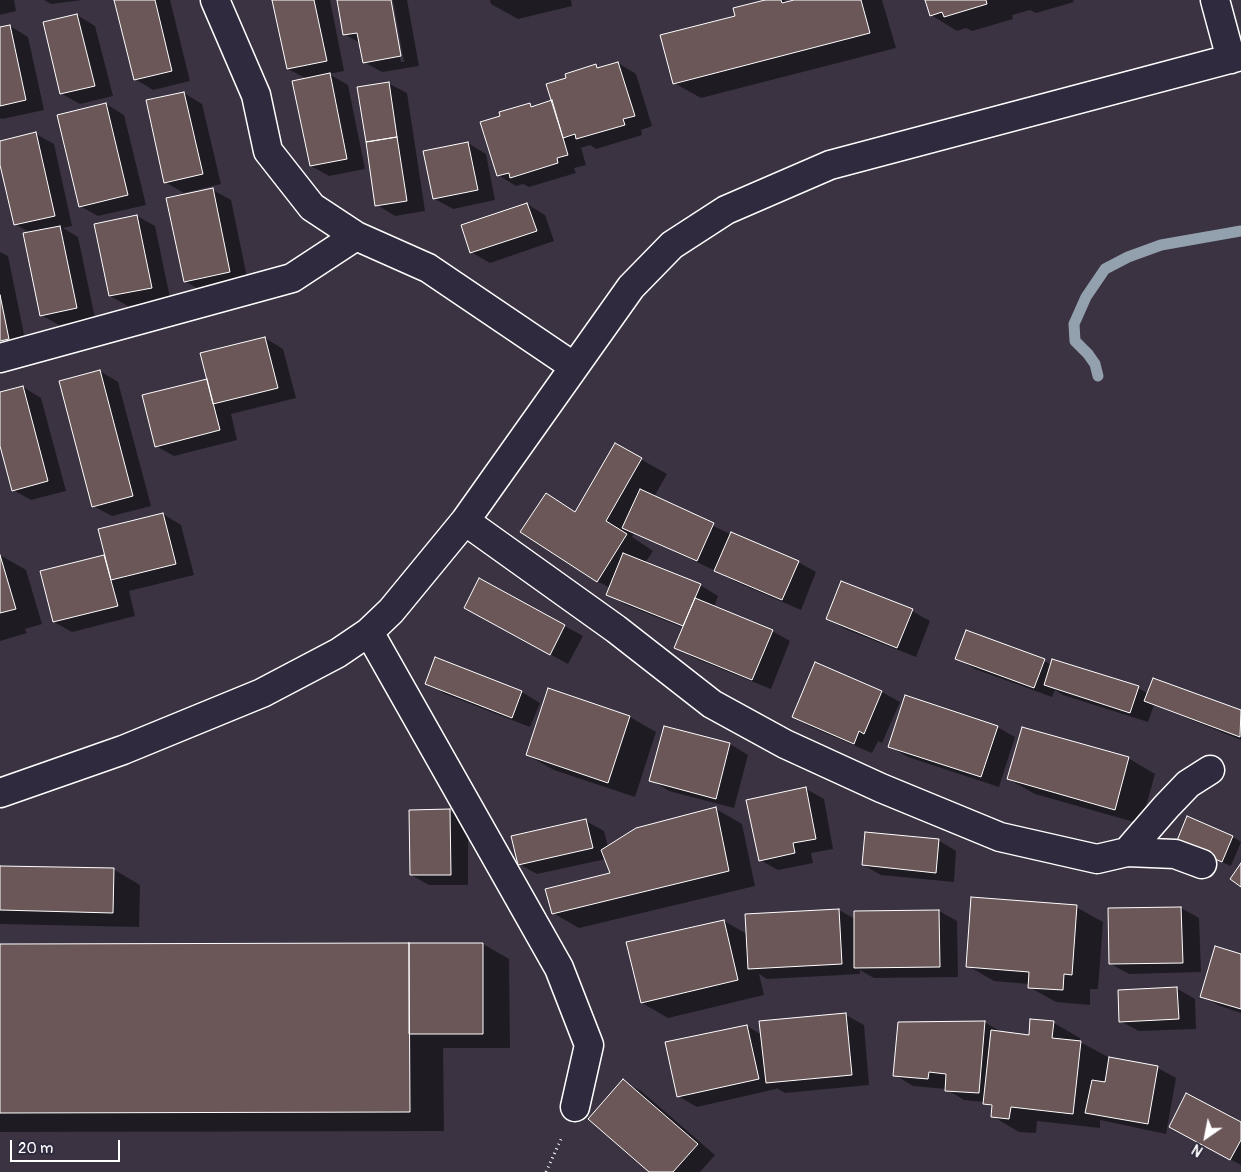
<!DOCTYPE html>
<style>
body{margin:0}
#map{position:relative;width:1241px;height:1172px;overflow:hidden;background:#3b3342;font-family:Pangolin,sans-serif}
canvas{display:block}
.north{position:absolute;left:1181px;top:1112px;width:50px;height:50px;-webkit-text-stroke:4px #2f2a3d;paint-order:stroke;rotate:213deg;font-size:14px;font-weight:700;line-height:20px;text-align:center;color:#fff}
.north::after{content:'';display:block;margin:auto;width:18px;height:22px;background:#fff;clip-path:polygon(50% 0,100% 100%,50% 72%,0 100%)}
.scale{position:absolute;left:10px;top:1140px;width:110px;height:22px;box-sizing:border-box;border:2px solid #fff;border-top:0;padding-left:6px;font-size:15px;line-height:18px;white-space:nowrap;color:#fff;-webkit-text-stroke:4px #2f2a3d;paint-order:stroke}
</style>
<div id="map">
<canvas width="1241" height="1172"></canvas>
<div class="north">N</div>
<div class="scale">20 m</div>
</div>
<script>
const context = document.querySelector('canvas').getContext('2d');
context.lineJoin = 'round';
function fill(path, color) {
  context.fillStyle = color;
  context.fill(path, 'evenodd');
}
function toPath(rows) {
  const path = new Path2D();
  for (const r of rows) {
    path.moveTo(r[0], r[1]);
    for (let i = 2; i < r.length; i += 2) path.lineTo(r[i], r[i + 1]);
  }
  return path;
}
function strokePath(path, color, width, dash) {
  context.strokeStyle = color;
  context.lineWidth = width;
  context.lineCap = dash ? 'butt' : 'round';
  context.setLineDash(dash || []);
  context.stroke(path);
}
const shadow = toPath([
 [0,0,14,0,16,11,0,15],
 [44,0,82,0,51,4],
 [116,0,170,0,190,81,153,90,135,79],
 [274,0,330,0,344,71,329,74,348,85,365,169,329,176,311,166,307,79,288,69],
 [338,0,390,0,401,62,404,62,393,0,407,0,419,66,382,72,364,62,360,43,344,34],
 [490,0,571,0,572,6,518,19,491,4],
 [770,0,784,0,789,3,799,0,882,0,896,48,701,98,674,83,737,16],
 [926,0,1073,0,1074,2,1036,13,1030,10,1012,15,1013,19,972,31,966,28,957,31,931,15],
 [77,15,95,26,113,96,80,104,62,94],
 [10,26,28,37,44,110,2,119,0,118,0,28],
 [618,63,636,74,652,126,641,130,642,135,596,149,590,145,581,148,586,165,574,168,576,173,529,187,523,184,516,186,498,175,501,117,529,104,534,107,553,101,568,79,596,66,601,69],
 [388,83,407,93,425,211,395,216,377,205],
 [184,93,202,104,221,184,184,193,165,182],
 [106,104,124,115,146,205,98,216,80,206],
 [36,134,54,144,72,226,63,228,78,237,95,318,59,325,41,315,30,233,15,224,0,160,0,142],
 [468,143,486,154,495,200,453,209,435,199],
 [213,190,231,200,248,282,203,292,185,281],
 [527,204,545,215,554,241,490,263,471,252],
 [137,216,155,226,170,298,128,306,110,296],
 [0,252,8,256,27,349,0,355],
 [265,338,283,349,296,398,231,414,237,440,174,456,156,446,208,380],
 [100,371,118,382,151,506,112,516,93,506],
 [23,387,41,398,66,491,31,500,13,490,0,441,0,393],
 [616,445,667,474,654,497,732,535,798,562,816,572,801,610,734,581,716,571,634,533,632,537,653,551,645,563,700,585,718,596,714,607,772,631,790,641,771,689,694,658,676,647,684,628,626,605,608,594,610,588,597,581,546,495,576,512],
 [163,514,181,525,194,575,129,591,135,616,72,632,54,622,41,572,106,556],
 [0,555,26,570,42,624,25,629,27,633,0,641],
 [480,580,583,636,568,664,484,618],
 [912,611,930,621,916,657,845,629,827,618],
 [957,658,1044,661,1052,665,1138,688,1149,694,1154,679,1241,711,1241,740,1154,705,1148,722,1063,695,1055,690,1052,697,975,669],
 [436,659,522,692,540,703,530,727,445,694,427,683],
 [549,690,630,717,656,732,635,797,554,770,527,755],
 [882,692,900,702,882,743,878,741,872,753,811,727,793,717],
 [664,727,730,744,748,755,734,808,669,791,651,780],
 [997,727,1015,737,999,787,908,757,890,747],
 [1128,758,1155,774,1141,824,1035,794,1008,779],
 [806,789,824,799,833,849,811,853,813,863,778,870,760,860],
 [716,809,742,824,755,886,579,928,553,913,612,874,606,859,537,874,519,864,586,821,604,831,608,847],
 [450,811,468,821,468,885,429,885,411,875],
 [1233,837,1241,842,1231,866,1186,847],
 [938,840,956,851,954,882,881,875,863,865],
 [0,867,113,869,140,885,139,927,0,924],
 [1076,907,1103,922,1098,989,1090,989,1090,1005,1056,1002,1029,987,1029,984,994,981,968,966],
 [1181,908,1199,918,1201,972,1129,974,1111,964,1109,909],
 [839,910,855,919,939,911,957,921,958,977,874,978,860,970,860,974,767,979,759,974,764,995,668,1018,642,1003,724,921,747,934],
 [483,944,509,959,510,1048,443,1048,444,1131,0,1132,0,945],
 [1241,955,1241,1013,1220,1006,1202,996],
 [1176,988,1195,999,1196,1029,1139,1031,1120,1021],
 [846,1015,864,1025,869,1085,785,1093,776,1088,776,1089,697,1107,678,1096,747,1026,762,1035],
 [984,1022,1002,1032,1030,1036,1054,1023,1080,1038,1080,1042,1108,1057,1106,1075,1158,1068,1176,1078,1166,1134,1100,1120,1100,1128,1037,1121,1036,1133,1019,1132,992,1116,993,1108,984,1102,964,1100,946,1089,913,1086,895,1075],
 [623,1081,641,1091,715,1155,700,1172,651,1172],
 [1241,1123,1241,1165,1188,1137]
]);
const stream = toPath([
 [1098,376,1095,364,1088,354,1075,341,1074,324,1086,297,1105,269,1128,257,1161,245,1241,231]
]);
const building = toPath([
 [114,0,155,0,172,71,134,80,114,0],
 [272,0,314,0,327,61,287,69,272,0],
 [337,0,391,0,401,56,363,63,357,33,343,35,337,0],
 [765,0,781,0,782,3,794,0,861,0,870,33,673,84,660,35,735,16,733,8,765,0],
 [925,0,986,0,987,4,944,17,942,12,930,16,925,0],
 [77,14,95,86,60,94,43,22,77,14],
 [10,25,26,100,0,106,0,27,10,25],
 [618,62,635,116,623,119,625,125,576,139,575,134,563,138,546,84,566,78,565,74,596,64,597,68,618,62],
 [330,73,347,159,310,166,292,81,330,73],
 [389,82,397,137,366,142,357,87,389,82],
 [184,92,203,174,164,183,146,100,184,92],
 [552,100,568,155,557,158,558,163,510,178,509,173,497,176,480,122,500,116,499,112,530,103,531,107,552,100],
 [106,103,128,195,79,207,57,115,106,103],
 [36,132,55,216,14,225,0,165,0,141,36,132],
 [397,137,407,201,375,206,366,142,397,137],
 [468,142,478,190,433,199,423,151,468,142],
 [213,188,230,272,184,282,166,198,213,188],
 [527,203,537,231,470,253,461,225,527,203],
 [137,215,152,288,109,296,94,224,137,215],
 [60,226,77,308,40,316,23,233,60,226],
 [0,295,9,339,0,341,0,295],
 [265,337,278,388,213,404,200,353,265,337],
 [100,370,133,496,92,507,59,381,100,370],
 [207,379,220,430,155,447,142,395,207,379],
 [23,386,48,481,12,491,0,446,0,392,23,386],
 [615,443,642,458,606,521,627,534,597,582,520,532,546,493,575,512,615,443],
 [640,489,714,523,697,561,622,528,640,489],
 [163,513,176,564,111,580,98,529,163,513],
 [731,532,799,561,782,600,714,571,731,532],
 [623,553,701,584,683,626,606,595,623,553],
 [0,555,16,609,0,613,0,555],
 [104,555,118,606,53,622,40,571,104,555],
 [479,578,565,625,550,655,464,608,479,578],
 [841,581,913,609,897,648,826,619,841,581],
 [695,598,773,630,752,680,674,648,695,598],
 [966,630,1045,659,1034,688,955,659,966,630],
 [435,657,522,691,512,718,425,684,435,657],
 [1052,659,1139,686,1130,713,1044,685,1052,659],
 [815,662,882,691,864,734,859,731,854,744,792,717,815,662],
 [1153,678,1241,710,1240,737,1144,701,1153,678],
 [548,688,630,716,608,783,526,755,548,688],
 [905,695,998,726,981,777,888,747,905,695],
 [664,726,730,743,716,799,649,781,664,726],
 [1022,727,1129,757,1115,810,1007,779,1022,727],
 [806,787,816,839,793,843,795,853,759,861,746,800,806,787],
 [716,807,729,871,552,914,545,889,610,873,601,850,636,828,716,807],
 [450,809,451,875,410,875,409,810,450,809],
 [1187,816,1233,836,1222,862,1176,843,1187,816],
 [586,819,593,848,518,865,511,836,586,819],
 [865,832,939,839,936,873,862,865,865,832],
 [1241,863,1241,887,1230,879,1241,863],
 [0,866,114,868,113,913,0,910,0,866],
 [971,897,1077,905,1072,975,1064,974,1063,990,1028,988,1029,972,966,967,971,897],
 [1181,907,1183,963,1109,964,1108,908,1181,907],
 [839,909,842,964,748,969,745,914,839,909],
 [939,910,940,967,854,968,854,911,939,910],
 [724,920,738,980,641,1003,626,942,724,920],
 [409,943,483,943,483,1034,409,1034,409,943],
 [409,943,410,1112,0,1113,0,944,409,943],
 [1215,946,1241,954,1241,1009,1200,997,1215,946],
 [1177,987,1179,1019,1119,1022,1118,990,1177,987],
 [846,1013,852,1075,766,1083,759,1021,846,1013],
 [1030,1019,1054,1021,1052,1038,1081,1041,1073,1114,1011,1107,1009,1119,991,1117,992,1105,983,1104,991,1030,1029,1035,1030,1019],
 [985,1021,979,1093,945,1091,946,1074,929,1072,928,1079,893,1076,898,1022,985,1021],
 [747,1025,759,1079,677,1097,665,1042,747,1025],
 [1109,1057,1158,1066,1148,1124,1085,1113,1092,1080,1105,1082,1109,1057],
 [623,1079,698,1144,673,1172,649,1172,588,1119,623,1079],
 [1186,1093,1241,1122,1241,1140,1230,1160,1169,1127,1186,1093]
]);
const path = toPath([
 [546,1172,562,1137]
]);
const minor = toPath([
 [215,0,256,95,268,151,312,207,356,236,428,268,573,366],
 [1215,0,1231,59],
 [0,358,292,278,356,236],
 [465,521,616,629,712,704,785,744,881,788,1000,837,1097,859,1127,852,1166,807,1188,784,1210,770],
 [369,632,559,968,589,1045,575,1107],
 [0,793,123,750,262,693,338,653,369,632,391,611,465,521,631,287,672,245,726,210,830,165,1241,56],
 [1127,852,1175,854,1202,864]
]);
fill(shadow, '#0007');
strokePath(stream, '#93a0ad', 11);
fill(building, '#6b5758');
strokePath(building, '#fff', 1);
strokePath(minor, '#fff', 31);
strokePath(path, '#fff', 3, [1, 4]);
strokePath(minor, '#2f2a3d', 28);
</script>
